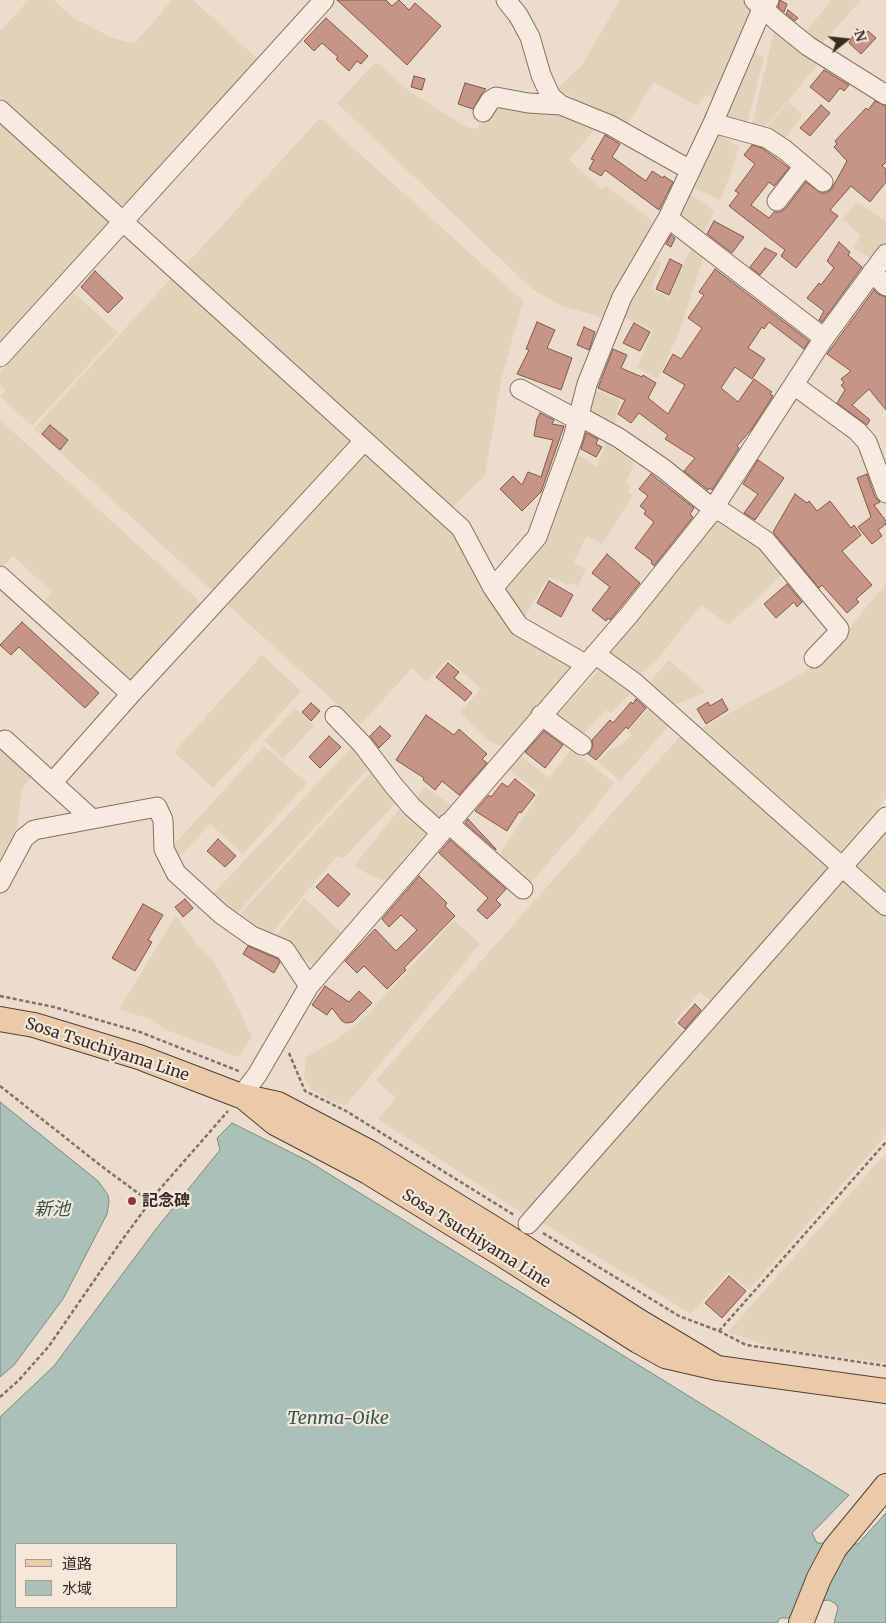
<!DOCTYPE html>
<meta charset="utf-8">
<style>
body{margin:0}
#map{position:relative;width:886px;height:1623px;overflow:hidden;background:#ebdccb;font-family:Merriweather,"Noto Sans JP",serif}
canvas{display:block}
.legend{position:absolute;left:15px;top:1543px;width:162px;height:65px;box-sizing:border-box;background:#f3e8da;border:1px solid #a99c91;margin:0;padding:6px 9px;list-style:none;font-size:15px;color:#392a23}
.legend li{display:flex;align-items:center;gap:10px;height:25px}
.legend b{width:25px;border:1px solid #a99c91}
.north{position:absolute;left:821px;top:15px;width:50px;height:50px;-webkit-text-stroke:4px #f3e8da;paint-order:stroke;rotate:74deg;font-size:14px;font-weight:700;line-height:20px;text-align:center;color:#392a23}
.north::after{content:'';display:block;margin:auto;width:18px;height:22px;background:#392a23;clip-path:polygon(50% 0,100% 100%,50% 72%,0 100%)}
</style>
<div id="map">
<canvas width="886" height="1623"></canvas>
<ul class="legend">
<li><b style="height:6px;background:#eacaa8"></b>道路</li>
<li><b style="height:14px;background:#abc0b6"></b>水域</li>
</ul>
<div class="north">N</div>
</div>
<script>
const context = document.querySelector('canvas').getContext('2d');
context.lineJoin = 'round';
function fill(path, color) {
  context.fillStyle = color;
  context.fill(path, 'evenodd');
}
function toPath(rows) {
  const path = new Path2D();
  for (const r of rows) {
    path.moveTo(r[0], r[1]);
    for (let i = 2; i < r.length; i += 2) path.lineTo(r[i], r[i + 1]);
  }
  return path;
}
function strokePath(path, color, width, dash) {
  context.strokeStyle = color;
  context.lineWidth = width;
  context.lineCap = dash ? 'butt' : 'round';
  context.setLineDash(dash || []);
  context.stroke(path);
}
function write(font, color, halo, rows, align = 'center') {
  context.font = font + ' Merriweather,"Noto Sans JP",serif';
  context.lineWidth = 4.5;
  context.setLineDash([]);
  context.textBaseline = 'middle';
  context.strokeStyle = halo;
  context.fillStyle = color;
  for (const [text, x, y, turn = 0] of rows) {
    context.save();
    context.translate(x, y);
    context.rotate((+turn || 0) * Math.PI / 180);
    context.textAlign = isNaN(turn) ? turn : align;
    if (halo) context.strokeText(text, 0, 0);
    context.fillText(text, 0, 0);
    context.restore();
  }
}
const farmland = toPath([
 [29,0,54,0,72,17,110,37,130,43,136,42,172,0,193,0,259,60,127,204,116,205,0,97,0,31],
 [620,0,742,0,753,11,714,99,705,95,697,106,654,82,626,126,557,89,581,66],
 [831,0,861,0,819,47,803,36],
 [774,32,820,62,762,131,751,128],
 [752,51,764,58,746,128,721,118],
 [376,62,410,92,466,127,476,129,496,105,557,111,587,122,594,130,569,160,602,189,606,186,649,218,653,224,602,317,561,306,531,288,337,103],
 [788,102,802,114,802,115,781,144,763,132],
 [0,117,108,216,108,224,104,232,0,346],
 [320,118,523,301,501,380,485,475,451,509,185,266],
 [715,132,739,147,729,178,720,200,692,187],
 [690,195,707,204,714,212,701,239,677,221,686,197],
 [855,204,860,204,886,221,886,245,875,261,853,248,861,236,843,219],
 [694,245,705,252,680,330,658,379,637,368,653,330,620,316,650,258,661,263,651,289,669,298,684,261],
 [173,276,355,440,217,595,34,429],
 [74,293,118,333,32,426,0,396,6,390,0,384,0,373],
 [591,388,620,400,617,411,614,429,588,416],
 [0,420,205,606,132,686,41,604,52,592,13,556,2,568,0,566],
 [606,443,634,463,626,483,631,487,628,492,633,495,602,544,587,536,574,562,586,569,578,586,571,583,568,585,549,577,525,616,519,610,505,586,546,538,554,519,575,453,597,467],
 [363,449,457,534,505,619,520,639,573,667,505,747,488,741,460,712,481,689,448,659,427,682,412,668,360,725,225,602],
 [721,516,766,546,784,572,729,625,701,605,655,662,638,675,609,651,711,520],
 [886,583,886,799,840,851,702,728,798,676,828,654],
 [262,655,301,691,213,788,174,752],
 [668,661,670,661,706,692,669,707,647,685],
 [599,670,634,690,611,713,606,710,584,733,577,738,553,719],
 [295,708,314,726,283,759,264,741],
 [653,708,671,723,620,781,598,761,607,752,622,744,632,735,628,731,647,710],
 [682,734,833,869,713,1003,700,992,674,1022,686,1034,525,1215,378,1119,396,1098,376,1080],
 [0,741,35,774,22,788,17,828,0,859],
 [354,745,371,765,237,913,211,896],
 [264,746,307,783,243,854,210,824,177,859,172,847],
 [571,749,614,783,592,812,528,886,497,859,539,793,506,767,516,752,549,778],
 [372,771,398,800,344,858,337,856,271,934,239,915],
 [425,787,453,806,440,822,414,801],
 [402,806,429,829,386,881,368,874,354,866],
 [886,828,886,900,850,868],
 [844,876,886,913,886,1135,749,1290,729,1272,691,1314,538,1220],
 [304,898,343,934,314,966,276,936],
 [176,916,196,943,213,960,230,991,252,1037,238,1057,164,1029,152,1020,119,1009],
 [454,920,480,944,346,1105,333,1102,312,1090,304,1078,306,1057,336,1040,366,1016],
 [886,1153,886,1363,774,1348,728,1332]
]);
const water = toPath([
 [0,1102,98,1181,108,1195,109,1202,107,1214,63,1299,14,1365,0,1377,0,1102],
 [232,1123,308,1161,849,1495,812,1533,817,1543,858,1544,886,1513,886,1623,834,1623,838,1608,836,1604,829,1600,821,1601,791,1618,780,1618,777,1623,0,1623,0,1417,54,1366,156,1229,220,1150,217,1138,232,1123],
 [16,1544,176,1544,176,1607,16,1607,16,1544]
]);
const building = toPath([
 [337,0,386,0,392,6,399,0,409,10,415,3,441,26,407,65,337,0],
 [780,0,787,4,784,12,778,7,780,0],
 [788,10,798,18,795,21,786,14,788,10],
 [326,18,368,56,361,64,357,61,349,71,336,59,338,57,322,43,314,51,304,41,326,18],
 [857,29,860,31,862,29,866,33,868,31,876,38,861,54,849,43,857,29],
 [824,70,849,85,844,91,840,88,829,102,810,87,824,70],
 [414,76,425,79,422,90,411,87,414,76],
 [465,83,486,89,481,95,473,109,458,104,465,83],
 [875,101,886,106,886,162,882,166,886,169,886,182,870,202,851,186,830,210,838,216,796,268,781,256,785,250,729,206,739,193,735,191,755,164,744,155,752,145,762,148,789,168,774,186,769,182,751,205,769,218,774,212,781,212,786,208,806,182,821,193,826,193,831,190,847,161,834,147,837,144,835,141,866,108,868,110,875,101],
 [821,105,830,113,810,136,800,128,821,105],
 [605,135,620,144,612,157,646,181,652,171,663,178,664,176,673,182,659,210,605,170,601,176,589,169,594,160,591,159,605,135],
 [714,221,744,237,732,253,707,234,714,221],
 [671,235,675,238,671,247,666,244,671,235],
 [839,242,850,252,848,255,862,267,822,322,819,320,824,311,807,298,819,283,821,285,834,268,827,261,839,242],
 [765,248,777,254,760,275,750,267,765,248],
 [670,259,682,265,669,295,656,289,670,259],
 [715,269,809,341,804,349,769,322,764,329,762,327,748,348,765,359,752,379,735,367,721,388,738,402,754,379,772,392,770,394,773,396,751,430,737,446,739,448,712,490,709,488,708,490,684,471,695,458,665,439,668,435,639,413,631,423,618,414,625,400,598,388,613,349,627,355,621,368,642,377,643,375,656,383,648,398,668,414,685,385,663,372,673,354,681,359,702,328,688,318,704,295,699,292,715,269],
 [95,271,123,298,108,313,81,287,95,271],
 [874,290,878,294,886,297,886,410,869,389,852,405,870,420,867,425,837,403,845,390,841,385,844,383,841,379,851,371,827,354,874,290],
 [537,322,555,330,547,348,572,358,561,390,517,374,529,350,526,349,537,322],
 [634,323,650,332,640,351,623,343,634,323],
 [584,327,595,332,589,350,577,345,584,327],
 [540,413,554,420,552,424,564,426,541,492,522,511,500,489,513,476,522,485,528,472,541,477,553,440,534,436,537,419,540,413],
 [50,425,68,440,60,450,42,434,50,425],
 [586,433,598,439,596,444,602,447,596,457,581,449,586,433],
 [758,460,784,478,755,520,744,513,758,494,743,484,758,460],
 [651,474,694,508,690,514,693,517,654,566,651,563,652,561,635,548,654,522,644,514,646,511,640,506,648,496,639,489,651,474],
 [867,474,875,497,880,502,874,505,886,521,886,524,878,530,882,536,872,544,858,527,871,517,857,478,867,474],
 [795,494,807,503,809,501,817,511,830,501,851,528,854,525,861,535,842,551,872,585,856,599,859,602,847,613,822,585,819,588,773,532,795,494],
 [607,554,640,583,610,620,608,618,606,621,592,610,610,587,592,573,607,554],
 [549,581,573,595,561,617,537,603,549,581],
 [787,584,802,602,797,607,794,602,776,618,764,604,787,584],
 [22,622,99,693,85,708,19,647,11,655,0,645,22,622],
 [448,663,459,672,454,678,472,693,465,701,436,677,448,663],
 [636,699,646,708,628,729,626,727,596,760,588,754,593,747,592,740,610,720,613,723,631,702,633,704,636,699],
 [722,699,728,710,706,724,697,709,708,702,710,706,722,699],
 [311,703,320,711,311,721,302,712,311,703],
 [426,715,454,735,459,729,487,754,482,759,487,763,459,795,442,781,435,790,423,780,424,778,396,760,426,715],
 [380,726,391,736,379,748,370,736,380,726],
 [544,731,563,745,545,768,525,752,544,731],
 [329,736,341,747,320,768,309,757,329,736],
 [515,779,535,795,521,813,519,812,507,831,475,811,489,795,491,797,502,783,508,787,515,779],
 [468,819,496,849,496,850,465,823,468,819],
 [218,839,236,856,225,867,207,851,218,839],
 [450,840,506,889,496,900,501,905,487,919,477,910,488,898,439,853,450,840],
 [328,874,350,894,338,907,316,887,328,874],
 [419,876,447,903,445,906,455,916,404,968,406,970,387,989,364,966,357,973,345,961,375,929,396,951,417,930,401,915,389,927,382,919,419,876],
 [185,899,193,908,183,917,175,907,185,899],
 [143,904,163,915,148,940,152,942,135,971,112,958,143,904],
 [248,946,278,959,280,962,274,973,243,954,248,946],
 [325,986,349,1002,359,991,372,1003,353,1022,346,1023,342,1021,332,1008,327,1015,312,1005,325,986],
 [695,1004,701,1010,685,1029,678,1023,695,1004],
 [729,1276,746,1291,722,1318,705,1303,729,1276]
]);
const path = toPath([
 [0,996,54,1007,140,1032,241,1072],
 [289,1053,305,1091,346,1111,514,1215],
 [0,1086,100,1165,150,1202],
 [543,1233,679,1316,719,1331,746,1345,886,1366],
 [719,1331,886,1142],
 [0,1397,19,1380,49,1346,122,1240,159,1190,228,1111]
]);
const minor = toPath([
 [506,0,518,15,530,37,541,75,551,97,561,105,610,125,690,170],
 [754,0,777,21,808,46,886,95],
 [0,110,461,528,493,588,519,626,585,664],
 [483,112,490,101,496,97,528,103,561,105],
 [713,123,767,138,785,150,823,182],
 [777,201,804,166],
 [668,218,824,338],
 [872,272,886,286],
 [0,357,324,0],
 [794,385,857,431,867,442,886,493],
 [520,389,578,420],
 [579,416,619,438,664,469,713,509,724,513,766,541,839,629,838,633,814,658],
 [0,576,131,694],
 [493,588,537,537,573,438,587,384,622,297,668,218,713,123,762,9,769,0],
 [595,654,635,683,886,906],
 [541,715,582,745],
 [335,716,362,744,394,786,412,807,440,832],
 [5,740,91,818],
 [52,783,131,694,364,441],
 [448,823,523,889],
 [0,883,24,838,34,830,157,807,163,820,164,849,176,873,221,914,252,936,285,950,309,986],
 [241,1096,257,1075,309,986,629,615,709,515,824,338,886,254],
 [528,1224,886,817]
]);
const major = toPath([
 [0,1019,34,1025,139,1057,241,1096,278,1104,371,1153,506,1236,640,1322,717,1368],
 [246,1099,275,1123,368,1172,503,1255,638,1341,665,1356,717,1368,886,1391],
 [801,1623,819,1578,835,1548,886,1486]
]);
const markers = [
 [132,1201,5,"#903646"]
];
const streetNames = [
 ["Sosa Tsuchiyama Line",107,1050,18],
 ["Sosa Tsuchiyama Line",476,1239,32]
];
const poiNames = [
 ["記念碑",142,1201]
];
const waterNames = [
 ["新池",52,1210],
 ["Tenma-Oike",338,1419]
];
fill(farmland, '#e0d3b9');
fill(water, '#abc0b6');
strokePath(water, '#728e83', 1);
fill(building, '#c69585');
strokePath(building, '#845649', 1);
strokePath(minor, '#876f61', 21);
strokePath(major, '#553e34', 26);
strokePath(path, '#876f61', 2.5, [4, 2.5]);
strokePath(minor, '#f6ebde', 19);
strokePath(major, '#eacaa8', 24);
for (const [x, y, r, color] of markers) {
  const dot = new Path2D();
  dot.arc(x, y, r, 0, 2 * Math.PI);
  context.fillStyle = color;
  context.fill(dot);
  strokePath(dot, '#f3e8da', 2);
}
write('16px', '#392a23', '#f3e8da', streetNames);
write('bold 16px', '#392a23', '#f3e8da', poiNames, 'left');
write('italic 18px', '#33574f', '#f3e8da', waterNames);
</script>
